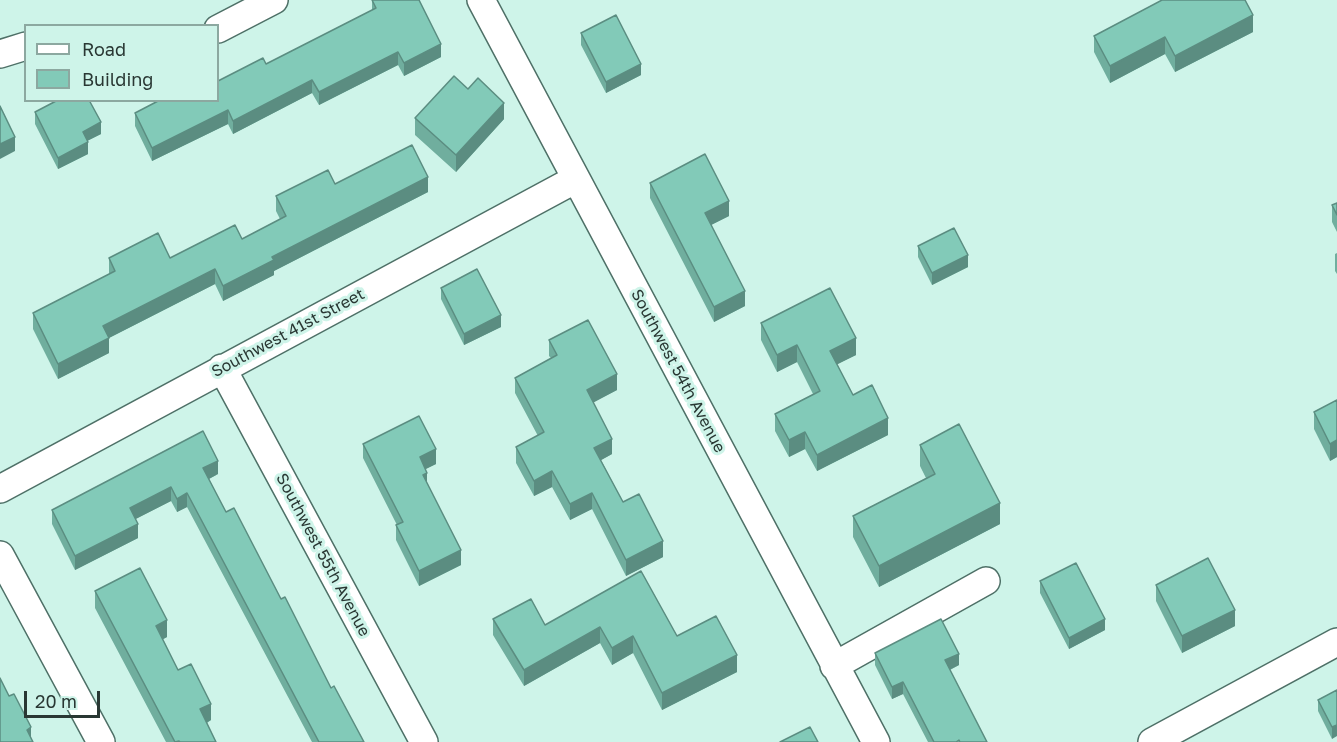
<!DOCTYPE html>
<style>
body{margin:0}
#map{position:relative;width:1337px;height:742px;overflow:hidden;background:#cef4e9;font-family:"Golos Text",sans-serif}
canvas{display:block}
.legend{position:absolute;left:24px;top:24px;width:195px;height:78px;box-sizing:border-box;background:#cef4e9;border:2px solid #8ca8a0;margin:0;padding:8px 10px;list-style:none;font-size:18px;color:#293733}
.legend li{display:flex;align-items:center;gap:12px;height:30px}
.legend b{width:30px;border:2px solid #8ca8a0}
.scale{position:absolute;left:24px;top:691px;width:76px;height:27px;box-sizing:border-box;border:3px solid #293733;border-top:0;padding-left:8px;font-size:18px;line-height:21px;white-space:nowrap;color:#293733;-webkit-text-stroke:4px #cef4e9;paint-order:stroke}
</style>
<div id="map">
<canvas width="1337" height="742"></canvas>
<ul class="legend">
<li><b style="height:8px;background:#fff"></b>Road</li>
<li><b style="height:16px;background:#82cab8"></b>Building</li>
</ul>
<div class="scale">20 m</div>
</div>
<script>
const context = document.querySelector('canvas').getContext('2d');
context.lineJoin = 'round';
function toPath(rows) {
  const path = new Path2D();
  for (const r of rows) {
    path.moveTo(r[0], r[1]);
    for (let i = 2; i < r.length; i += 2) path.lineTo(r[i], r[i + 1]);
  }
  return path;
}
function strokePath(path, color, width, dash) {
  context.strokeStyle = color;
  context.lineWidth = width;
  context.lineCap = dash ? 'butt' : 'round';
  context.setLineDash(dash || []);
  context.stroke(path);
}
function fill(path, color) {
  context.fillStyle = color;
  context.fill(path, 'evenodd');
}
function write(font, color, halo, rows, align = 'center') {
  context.font = font + ' "Golos Text",sans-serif';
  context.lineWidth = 6;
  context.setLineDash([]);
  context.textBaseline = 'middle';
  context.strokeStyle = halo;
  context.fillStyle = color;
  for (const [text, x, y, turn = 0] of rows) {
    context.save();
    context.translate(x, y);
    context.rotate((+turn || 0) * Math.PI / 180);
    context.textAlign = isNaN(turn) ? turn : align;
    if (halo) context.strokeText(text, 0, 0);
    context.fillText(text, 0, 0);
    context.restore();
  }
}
const minor = toPath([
 [481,0,876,742],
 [218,29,274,0],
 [0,54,26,46],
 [222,368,424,742],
 [0,489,576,179],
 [0,555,101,742],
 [834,666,986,581],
 [1152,742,1337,642]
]);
const wall = toPath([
 [372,0,441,57,404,76,398,65,319,105,312,93,233,134,228,124,152,161,135,126,135,113,218,100,266,64,372,10],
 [1253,32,1175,72,1165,54,1110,83,1094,52,1094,36],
 [581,33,641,75,606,93,581,45],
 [35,112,101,134,87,141,88,154,58,169,35,124],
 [415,118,504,119,456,172,415,135],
 [650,183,729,216,711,225,745,306,714,322,650,198],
 [335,184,428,192,274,271,274,275,223,301,215,284,109,338,109,353,58,379,33,329,33,313,109,274,109,258,170,258,242,239,280,219,276,211,276,196],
 [1337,203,1337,232,1332,222,1332,205],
 [918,246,968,267,932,285,918,257],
 [1337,253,1337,274,1335,271,1335,254],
 [441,288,501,327,464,345,441,299],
 [761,323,856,355,837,364,853,395,888,435,817,471,805,449,789,457,775,431,775,414,813,394,797,362,777,372,761,340],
 [549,340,617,390,593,402,612,454,601,460,623,502,663,557,626,576,592,509,570,520,552,487,534,496,516,463,516,447,538,436,515,393,515,378,551,358,549,356],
 [1337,400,1337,457,1330,461,1314,429,1314,412],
 [363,444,436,464,425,469,427,484,461,565,419,586,396,540,396,525,397,525,363,458],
 [920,445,1000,524,879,587,853,537,853,516,926,478,920,466],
 [218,474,209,479,226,512,281,599,331,688,364,742,312,742,187,507,177,512,171,501,135,519,138,538,75,570,52,524,52,510],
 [641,571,677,636,737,672,662,710,633,653,612,665,600,643,524,686,493,635,493,619,545,625],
 [1040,581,1105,630,1069,649,1040,593],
 [1156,585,1235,626,1182,653,1156,601],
 [95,591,167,637,163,639,178,670,211,720,207,723,216,742,166,742,95,608],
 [875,653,959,665,950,670,987,742,928,742,903,694,892,699,875,665],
 [1337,690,1332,739,1318,711,1318,700]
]);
const shadedWall = toPath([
 [1253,15,1253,32,1175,72,1175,56],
 [1165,37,1165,54,1110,83,1110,66],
 [441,44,441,57,404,76,404,63],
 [398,52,398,65,319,105,319,92],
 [641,64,641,75,606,93,606,82],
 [312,80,312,93,233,134,233,121],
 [504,103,504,119,456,172,456,155],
 [228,110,228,124,152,161,152,148],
 [101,122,101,134,83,143,83,132],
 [15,137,15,151,0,159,0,144],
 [88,142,88,154,58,169,58,158],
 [428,177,428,192,274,271,274,275,223,301,223,286,272,257],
 [729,201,729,216,705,228,705,213],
 [968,255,968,267,932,285,932,273],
 [215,269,215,284,103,341,103,326],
 [745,291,745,306,714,322,714,307],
 [501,315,501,327,464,345,464,334],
 [109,338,109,353,58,379,58,364],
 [856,338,856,355,830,368,830,351],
 [797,345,797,362,777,372,777,355],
 [617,374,617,390,587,406,587,390],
 [888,418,888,435,817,471,817,455],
 [805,432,805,449,789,457,789,440],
 [612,439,612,454,594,464,594,448],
 [1337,440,1337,457,1330,461,1330,444],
 [436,449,436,464,420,472,420,457],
 [218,461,218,474,203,482,203,468],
 [552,471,552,487,534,496,534,481],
 [427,473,427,487,423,475],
 [171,487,171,501,130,522,130,508],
 [187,493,187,507,177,512,177,499],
 [592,493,592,509,570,520,570,504],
 [1000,503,1000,524,879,587,879,566],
 [138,524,138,538,75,570,75,556],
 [663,541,663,557,626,576,626,560],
 [461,550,461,565,419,586,419,571],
 [1235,610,1235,626,1182,653,1182,636],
 [1105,619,1105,630,1069,649,1069,638],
 [167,620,167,637,156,643,156,626],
 [600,627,600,643,524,686,524,670],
 [633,636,633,653,612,665,612,648],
 [959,654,959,665,945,672,945,660],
 [737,655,737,672,662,710,662,693],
 [903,682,903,694,892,699,892,687],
 [211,704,211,720,200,726,200,709],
 [1337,725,1337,736,1332,739,1332,727],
 [31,727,31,742,27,730]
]);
const building = toPath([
 [372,0,419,0,441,44,404,63,398,52,319,92,312,80,233,121,228,110,152,148,135,113,160,100,218,100,218,81,263,58,266,64,376,8,372,0],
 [1162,0,1245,0,1253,15,1175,56,1165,37,1110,66,1094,36,1162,0],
 [616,15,641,64,606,82,581,33,616,15],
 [454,76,468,89,478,78,504,103,456,155,415,118,454,76],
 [58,100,89,100,101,122,83,132,88,142,58,158,35,112,58,100],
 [0,106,15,137,0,144,0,106],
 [412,145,428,177,272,257,274,260,223,286,215,269,103,326,109,338,58,364,33,313,115,271,109,258,158,233,170,258,235,225,242,239,286,216,276,196,328,170,335,184,412,145],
 [705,154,729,201,705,213,745,291,714,307,650,183,705,154],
 [1337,203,1337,215,1332,205,1337,203],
 [954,228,968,255,932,273,918,246,954,228],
 [477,269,501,315,464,334,441,288,477,269],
 [830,288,856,338,830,351,853,395,872,385,888,418,817,455,805,432,789,440,775,414,820,391,797,345,777,355,761,323,830,288],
 [588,320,617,374,587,390,612,439,594,448,623,502,639,494,663,541,626,560,592,493,570,504,552,471,534,481,516,447,544,432,515,378,557,355,549,340,588,320],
 [1337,400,1337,440,1330,444,1314,412,1337,400],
 [419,416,436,449,420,457,427,473,423,475,461,550,419,571,396,525,403,522,363,444,419,416],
 [959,424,1000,503,879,566,853,516,935,474,920,445,959,424],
 [203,431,218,461,203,468,226,512,234,508,281,599,285,597,331,688,334,686,364,742,319,742,187,493,177,499,171,487,130,508,138,524,75,556,52,510,203,431],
 [1208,558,1235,610,1182,636,1156,585,1208,558],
 [1076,563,1105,619,1069,638,1040,581,1076,563],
 [140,568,167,620,156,626,178,670,191,664,211,704,200,709,216,742,180,742,179,741,175,742,95,591,140,568],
 [641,571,677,636,716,616,737,655,662,693,633,636,612,648,600,627,524,670,493,619,531,599,545,625,641,571],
 [941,619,959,654,945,660,987,742,960,742,959,740,956,742,934,742,903,682,892,687,875,653,941,619],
 [0,678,9,696,14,694,31,727,27,730,33,742,0,742,0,678],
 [1337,690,1337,725,1332,727,1318,700,1337,690],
 [810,727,818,742,780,742,810,727]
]);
const streetNames = [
 ["Southwest 41st Street",288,333,-28],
 ["Southwest 54th Avenue",678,371,62],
 ["Southwest 55th Avenue",323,555,62]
];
strokePath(minor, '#4e7067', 30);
strokePath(minor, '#fff', 27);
fill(wall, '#70ae9e');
fill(shadedWall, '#5b8d81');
fill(building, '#82cab8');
strokePath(building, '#5b8d81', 1.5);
write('16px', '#293733', '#cef4e9', streetNames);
</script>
